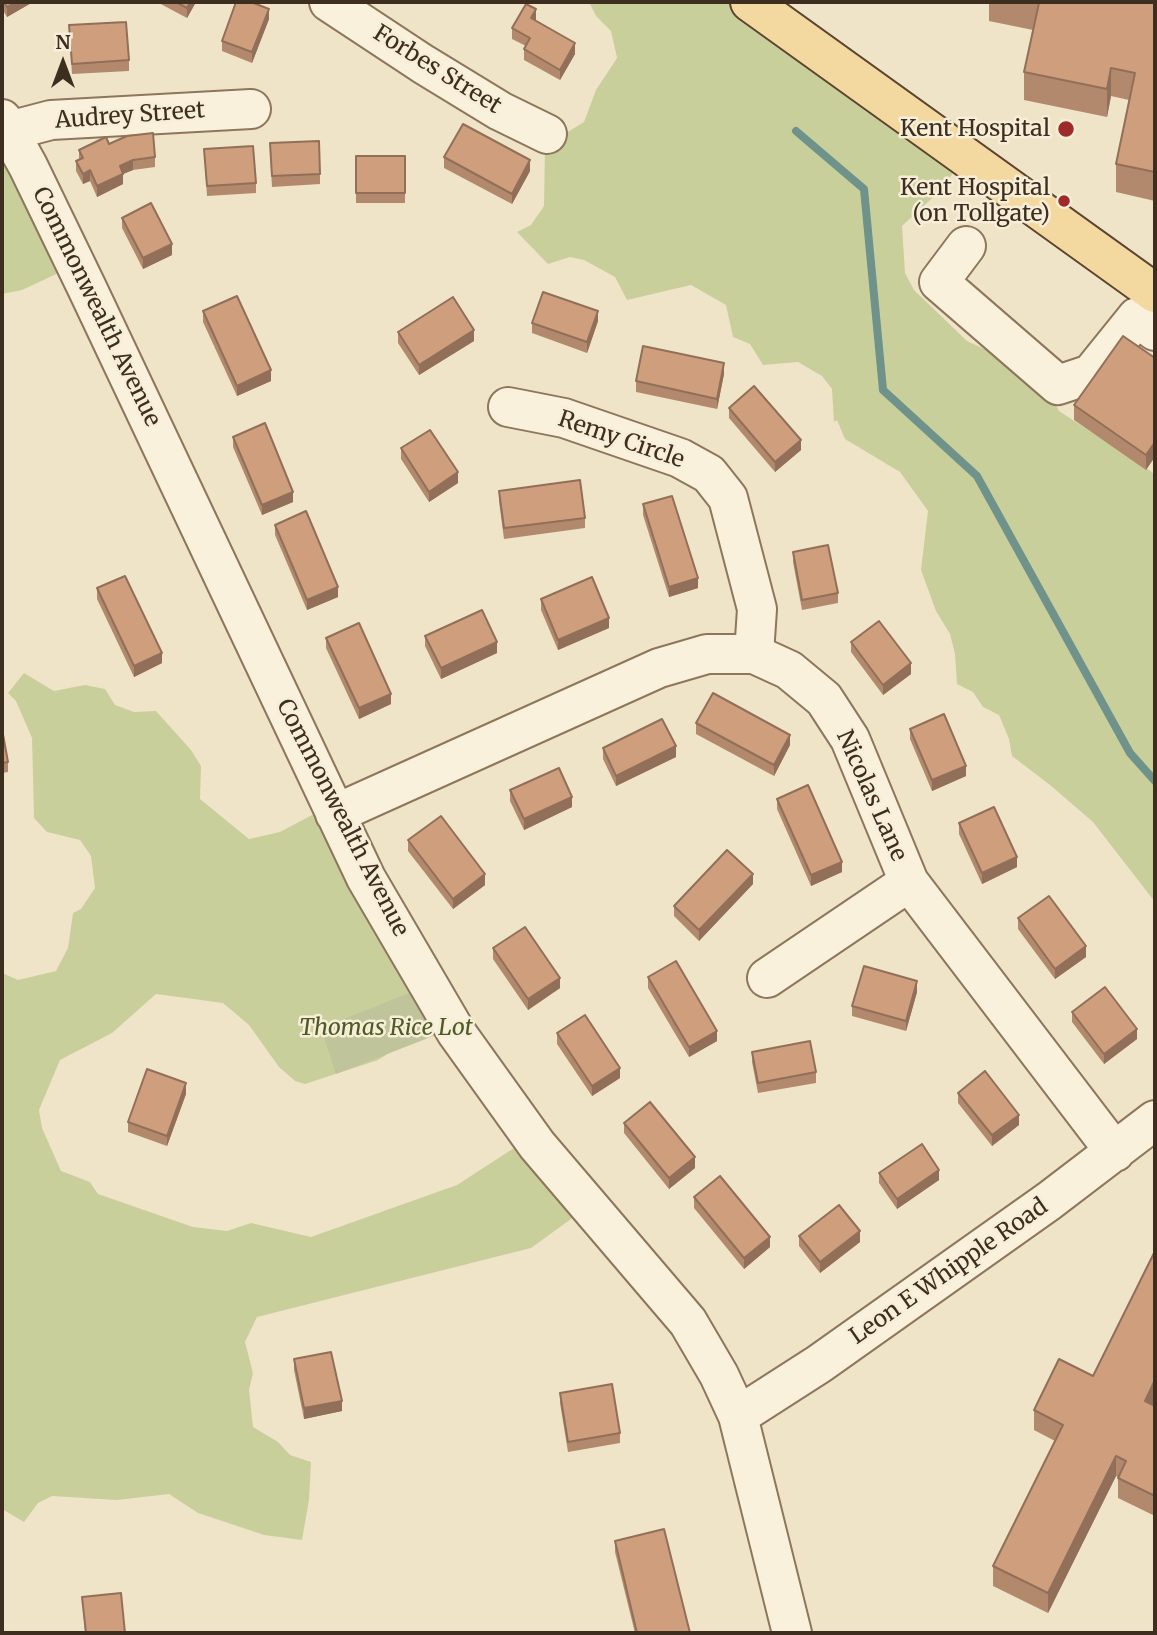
<!DOCTYPE html>
<style>
body{margin:0}
#map{position:relative;width:1157px;height:1635px;overflow:hidden;background:#f0e4c8;font-family:Merriweather,serif}
canvas{display:block}
.frame{position:absolute;inset:0;border:4px solid #3d2e20;pointer-events:none}
.north{position:absolute;left:28px;top:28px;width:70px;height:70px;-webkit-text-stroke:5px #f7eed8;paint-order:stroke;rotate:0deg;font-size:19px;font-weight:700;line-height:28px;text-align:center;color:#3d2e20}
.north::after{content:'';display:block;margin:auto;width:24px;height:32px;background:#3d2e20;clip-path:polygon(50% 0,100% 100%,50% 72%,0 100%)}
</style>
<div id="map">
<canvas width="1157" height="1635"></canvas>
<div class="frame"></div>
<div class="north">N</div>
</div>
<script>
const context = document.querySelector('canvas').getContext('2d');
context.lineJoin = 'round';
function fill(path, color) {
  context.fillStyle = color;
  context.fill(path, 'evenodd');
}
function toPath(rows) {
  const path = new Path2D();
  for (const r of rows) {
    path.moveTo(r[0], r[1]);
    for (let i = 2; i < r.length; i += 2) path.lineTo(r[i], r[i + 1]);
  }
  return path;
}
function strokePath(path, color, width, dash) {
  context.strokeStyle = color;
  context.lineWidth = width;
  context.lineCap = dash ? 'butt' : 'round';
  context.setLineDash(dash || []);
  context.stroke(path);
}
function write(font, color, halo, rows, align = 'center') {
  context.font = font + ' Merriweather,serif';
  context.lineWidth = 5;
  context.setLineDash([]);
  context.textBaseline = 'middle';
  context.strokeStyle = halo;
  context.fillStyle = color;
  for (const [text, x, y, turn = 0] of rows) {
    context.save();
    context.translate(x, y);
    context.rotate((+turn || 0) * Math.PI / 180);
    context.textAlign = isNaN(turn) ? turn : align;
    if (halo) context.strokeText(text, 0, 0);
    context.fillText(text, 0, 0);
    context.restore();
  }
}
const green = toPath([
 [589,2,728,2,954,155,960,163,942,189,902,226,905,273,914,290,967,341,1038,374,1059,411,1152,472,1155,477,1155,902,1093,822,1050,785,1012,756,1009,739,999,715,983,707,973,692,957,684,955,654,950,634,936,611,921,570,928,511,900,472,845,439,837,420,834,422,832,389,822,376,798,362,763,365,750,344,733,337,726,305,691,285,627,300,615,277,584,260,570,257,548,264,517,232,531,225,544,206,545,146,584,122,596,90,617,58,611,31,596,16],
 [2,114,63,271,22,290,2,294],
 [24,673,54,691,85,685,105,689,115,705,134,712,156,711,191,750,201,766,200,799,249,839,280,832,331,805,444,1018,378,1060,305,1084,295,1081,279,1067,249,1025,223,1003,156,994,112,1033,60,1060,39,1110,42,1128,61,1171,90,1182,98,1194,193,1227,227,1231,251,1223,311,1237,457,1185,531,1137,578,1214,531,1248,257,1317,245,1342,253,1373,249,1390,253,1427,278,1442,290,1455,311,1462,309,1500,302,1540,264,1535,198,1513,169,1494,117,1500,52,1496,38,1503,24,1522,2,1509,2,973,18,980,56,971,68,948,73,913,81,909,95,888,91,856,80,840,47,832,34,818,32,738,16,701,8,693]
]);
const cemetery = toPath([
 [412,992,441,1033,336,1074,321,1028]
]);
const stream = toPath([
 [796,131,864,189,883,390,977,476,1130,753,1155,781]
]);
const minor = toPath([
 [329,2,423,64,500,111,547,134],
 [2,119,28,166,87,288,366,878,456,1032,537,1145,688,1322,719,1375,738,1416,792,1633],
 [9,131,51,120,251,109],
 [966,246,939,282,1058,385,1091,374,1137,317,1155,331],
 [508,407,564,418,680,458,709,474,728,498,757,609,754,654],
 [335,814,659,668,707,654,754,654,789,670,824,699,850,739,909,882,1115,1152],
 [767,978,909,882],
 [738,1416,819,1364,1049,1201,1155,1120]
]);
const major = toPath([
 [750,2,1155,293]
]);
const wall = toPath([
 [2,2,33,2,7,17,2,9],
 [157,2,196,2,187,18],
 [986,2,1155,2,1155,201,1116,192,1116,164,1129,100,1111,96,1107,117,1024,100,1024,72,1033,30,989,21,989,2],
 [269,19,252,63,222,51,222,41],
 [536,20,535,21,575,54,560,80,524,60,524,49,526,46,512,39,512,28],
 [69,25,129,60,129,71,72,74],
 [109,144,155,157,155,167,133,170,123,174,123,184,97,197,90,181,83,184,76,171,76,161,79,159,79,150],
 [204,149,256,183,256,193,207,196],
 [270,153,320,174,320,184,272,187],
 [356,156,405,156,405,203,356,203],
 [444,157,530,171,512,204,444,168],
 [122,218,172,255,143,269,122,228],
 [203,311,271,381,237,396,203,322],
 [598,321,587,353,532,333,532,323],
 [398,332,474,341,419,375,398,343],
 [1155,358,1146,470,1074,420,1074,405],
 [724,374,717,409,636,392,636,381],
 [729,408,801,450,775,472,729,418],
 [233,437,293,502,262,515,233,447],
 [401,448,458,483,429,502,401,459],
 [499,491,585,518,585,528,504,539,499,501],
 [643,504,698,588,669,597,643,515],
 [275,525,338,597,307,610,275,535],
 [793,552,838,593,838,603,802,610,793,562],
 [97,588,162,663,134,677,97,599],
 [541,599,609,628,558,650,541,610],
 [425,636,497,653,441,679,425,646],
 [326,638,391,704,359,719,326,648],
 [851,642,911,674,883,695,851,652],
 [696,723,790,745,774,776,696,734],
 [2,729,8,762,8,772,2,773],
 [910,729,966,776,932,791,910,739],
 [603,748,676,757,616,786,603,759],
 [510,790,572,807,524,830,510,801],
 [777,799,842,872,811,886,777,809],
 [959,823,1017,867,982,884,959,834],
 [408,840,485,885,453,909,408,851],
 [753,884,699,941,674,916,674,906],
 [1018,918,1086,957,1055,979,1018,929],
 [493,948,560,988,528,1010,493,959],
 [648,977,717,1041,689,1057,648,988],
 [917,992,906,1031,852,1016,852,1006],
 [1072,1012,1137,1039,1104,1064,1072,1022],
 [557,1033,620,1078,592,1096,557,1044],
 [752,1052,816,1072,816,1083,758,1093,752,1062],
 [958,1093,1019,1125,992,1146,958,1103],
 [186,1094,167,1146,128,1132,128,1122],
 [624,1123,695,1168,669,1189,624,1133],
 [879,1173,939,1180,897,1209,879,1183],
 [694,1197,770,1247,744,1269,694,1208],
 [799,1236,860,1242,820,1273,799,1246],
 [294,1359,342,1411,304,1419,294,1370],
 [560,1393,620,1433,620,1443,568,1452,560,1403],
 [1153,1405,1155,1406,1155,1516,1118,1498,1118,1477,1116,1476,1048,1613,993,1586,993,1566,1055,1441,1034,1430,1034,1410],
 [615,1541,690,1633,635,1633,615,1552],
 [82,1597,125,1633,85,1633]
]);
const shadedWall = toPath([
 [15,2,33,2,7,17,7,7],
 [190,2,196,2,187,18,187,8],
 [269,9,269,19,252,63,252,52],
 [536,9,536,20,531,29,531,18],
 [575,43,575,54,560,80,560,70],
 [1111,68,1111,96,1107,117,1107,89],
 [133,160,133,170,123,174,123,184,97,197,97,186,120,166],
 [530,160,530,171,512,204,512,194],
 [90,170,90,181,83,184,83,174],
 [172,244,172,255,143,269,143,258],
 [598,311,598,321,587,353,587,342],
 [474,330,474,341,419,375,419,365],
 [724,363,724,374,717,409,717,399],
 [271,370,271,381,237,396,237,386],
 [801,440,801,450,775,472,775,462],
 [1155,442,1155,457,1146,470,1146,455],
 [458,472,458,483,429,502,429,492],
 [293,492,293,502,262,515,262,505],
 [698,578,698,588,669,597,669,587],
 [338,587,338,597,307,610,307,600],
 [609,618,609,628,558,650,558,640],
 [497,642,497,653,441,679,441,668],
 [162,653,162,663,134,677,134,666],
 [911,663,911,674,883,695,883,685],
 [391,694,391,704,359,719,359,708],
 [790,735,790,745,774,776,774,765],
 [676,746,676,757,616,786,616,776],
 [966,766,966,776,932,791,932,780],
 [572,797,572,807,524,830,524,819],
 [1017,857,1017,867,982,884,982,873],
 [842,862,842,872,811,886,811,875],
 [485,874,485,885,453,909,453,899],
 [753,874,753,884,699,941,699,930],
 [1086,946,1086,957,1055,979,1055,969],
 [560,978,560,988,528,1010,528,999],
 [917,981,917,992,906,1031,906,1021],
 [1137,1029,1137,1039,1104,1064,1104,1054],
 [717,1031,717,1041,689,1057,689,1047],
 [620,1068,620,1078,592,1096,592,1086],
 [186,1083,186,1094,167,1146,167,1136],
 [1019,1115,1019,1125,992,1146,992,1135],
 [695,1157,695,1168,669,1189,669,1178],
 [939,1170,939,1180,897,1209,897,1199],
 [860,1231,860,1242,820,1273,820,1262],
 [770,1237,770,1247,744,1269,744,1258],
 [1155,1380,1155,1400,1145,1421,1145,1401],
 [342,1401,342,1411,304,1419,304,1408],
 [1116,1456,1116,1476,1048,1613,1048,1593]
]);
const building = toPath([
 [4,2,15,2,7,7,4,2],
 [176,2,190,2,187,8,176,2],
 [236,2,251,2,269,9,252,52,222,41,236,2],
 [1032,2,1155,2,1155,172,1116,164,1135,73,1111,68,1107,89,1024,72,1039,3,1032,2],
 [526,4,536,9,531,18,575,43,560,70,524,49,530,38,512,28,526,4],
 [126,22,129,60,72,64,69,25,126,22],
 [463,124,530,160,512,194,444,157,463,124],
 [153,133,155,157,133,160,120,166,123,174,97,186,90,170,83,174,76,161,83,158,79,150,106,137,109,144,127,136,153,133],
 [319,141,320,174,272,176,270,143,319,141],
 [253,146,256,183,207,186,204,149,253,146],
 [356,156,405,156,405,193,356,193,356,156],
 [151,203,172,244,143,258,122,218,151,203],
 [543,292,598,311,587,342,532,323,543,292],
 [237,296,271,370,237,386,203,311,237,296],
 [453,297,474,330,419,365,398,332,453,297],
 [1123,336,1155,358,1155,442,1146,455,1074,405,1123,336],
 [643,346,724,363,717,399,636,381,643,346],
 [754,386,801,440,775,462,729,408,754,386],
 [265,423,293,492,262,505,233,437,265,423],
 [430,430,458,472,429,492,401,448,430,430],
 [580,480,585,518,504,528,499,491,580,480],
 [672,496,698,578,669,587,643,504,672,496],
 [306,511,338,587,307,600,275,525,306,511],
 [828,545,838,593,802,600,793,552,828,545],
 [125,576,162,653,134,666,97,588,125,576],
 [592,577,609,618,558,640,541,599,592,577],
 [482,610,497,642,441,668,425,636,482,610],
 [879,621,911,663,883,685,851,642,879,621],
 [359,623,391,694,359,708,326,638,359,623],
 [713,693,790,735,774,765,696,723,713,693],
 [944,714,966,766,932,780,910,729,944,714],
 [662,719,676,746,616,776,603,748,662,719],
 [2,729,8,762,2,763,2,729],
 [559,768,572,797,524,819,510,790,559,768],
 [808,785,842,862,811,875,777,799,808,785],
 [994,807,1017,857,982,873,959,823,994,807],
 [441,816,485,874,453,899,408,840,441,816],
 [727,850,753,874,699,930,674,906,727,850],
 [1049,896,1086,946,1055,969,1018,918,1049,896],
 [525,927,560,978,528,999,493,948,525,927],
 [676,961,717,1031,689,1047,648,977,676,961],
 [864,966,917,981,906,1021,852,1006,864,966],
 [1105,987,1137,1029,1104,1054,1072,1012,1105,987],
 [585,1015,620,1068,592,1086,557,1033,585,1015],
 [810,1041,816,1072,758,1083,752,1052,810,1041],
 [147,1069,186,1083,167,1136,128,1122,147,1069],
 [985,1071,1019,1115,992,1135,958,1093,985,1071],
 [650,1102,695,1157,669,1178,624,1123,650,1102],
 [922,1144,939,1170,897,1199,879,1173,922,1144],
 [720,1176,770,1237,744,1258,694,1197,720,1176],
 [839,1205,860,1231,820,1262,799,1236,839,1205],
 [1155,1251,1155,1380,1145,1401,1155,1406,1155,1496,1118,1478,1126,1461,1116,1456,1048,1593,993,1566,1063,1425,1034,1410,1059,1359,1093,1376,1155,1251],
 [331,1352,342,1401,304,1408,294,1359,331,1352],
 [612,1384,620,1433,568,1442,560,1393,612,1384],
 [664,1529,690,1633,637,1633,615,1541,664,1529],
 [121,1593,125,1633,86,1633,82,1597,121,1593]
]);
const markers = [
 [1066,129,9,"#9e2a2b"],
 [1064,201,7,"#9e2a2b"]
];
const streetNames = [
 ["Forbes Street",437,70,32],
 ["Audrey Street",130,116,-4],
 ["Commonwealth Avenue",96,307,64],
 ["Remy Circle",621,440,19],
 ["Nicolas Lane",871,796,66],
 ["Commonwealth Avenue",342,818,63],
 ["Leon E Whipple Road",949,1272,-35]
];
const poiNames = [
 ["Kent Hospital",1050,129],
 ["Kent Hospital",1050,188],
 ["(on Tollgate)",1050,214]
];
const parkNames = [
 ["Thomas Rice Lot",386,1028]
];
fill(green, '#c9cf9b');
fill(cemetery, '#bfc49a');
strokePath(stream, '#6f938a', 8);
strokePath(minor, '#8d765c', 42);
strokePath(major, '#5b4430', 42);
strokePath(minor, '#faf1dc', 38);
strokePath(major, '#f3d9a0', 38);
fill(wall, '#b2896c');
fill(shadedWall, '#916f58');
fill(building, '#cf9f7d');
strokePath(building, '#916f58', 2);
for (const [x, y, r, color] of markers) {
  const dot = new Path2D();
  dot.arc(x, y, r, 0, 2 * Math.PI);
  context.fillStyle = color;
  context.fill(dot);
  strokePath(dot, '#f7eed8', 2.5);
}
write('23px', '#3d2e20', '#f7eed8', streetNames);
write('23px', '#3d2e20', '#f7eed8', poiNames, 'right');
write('italic 23px', '#4d5a26', '#f7eed8', parkNames);
</script>
